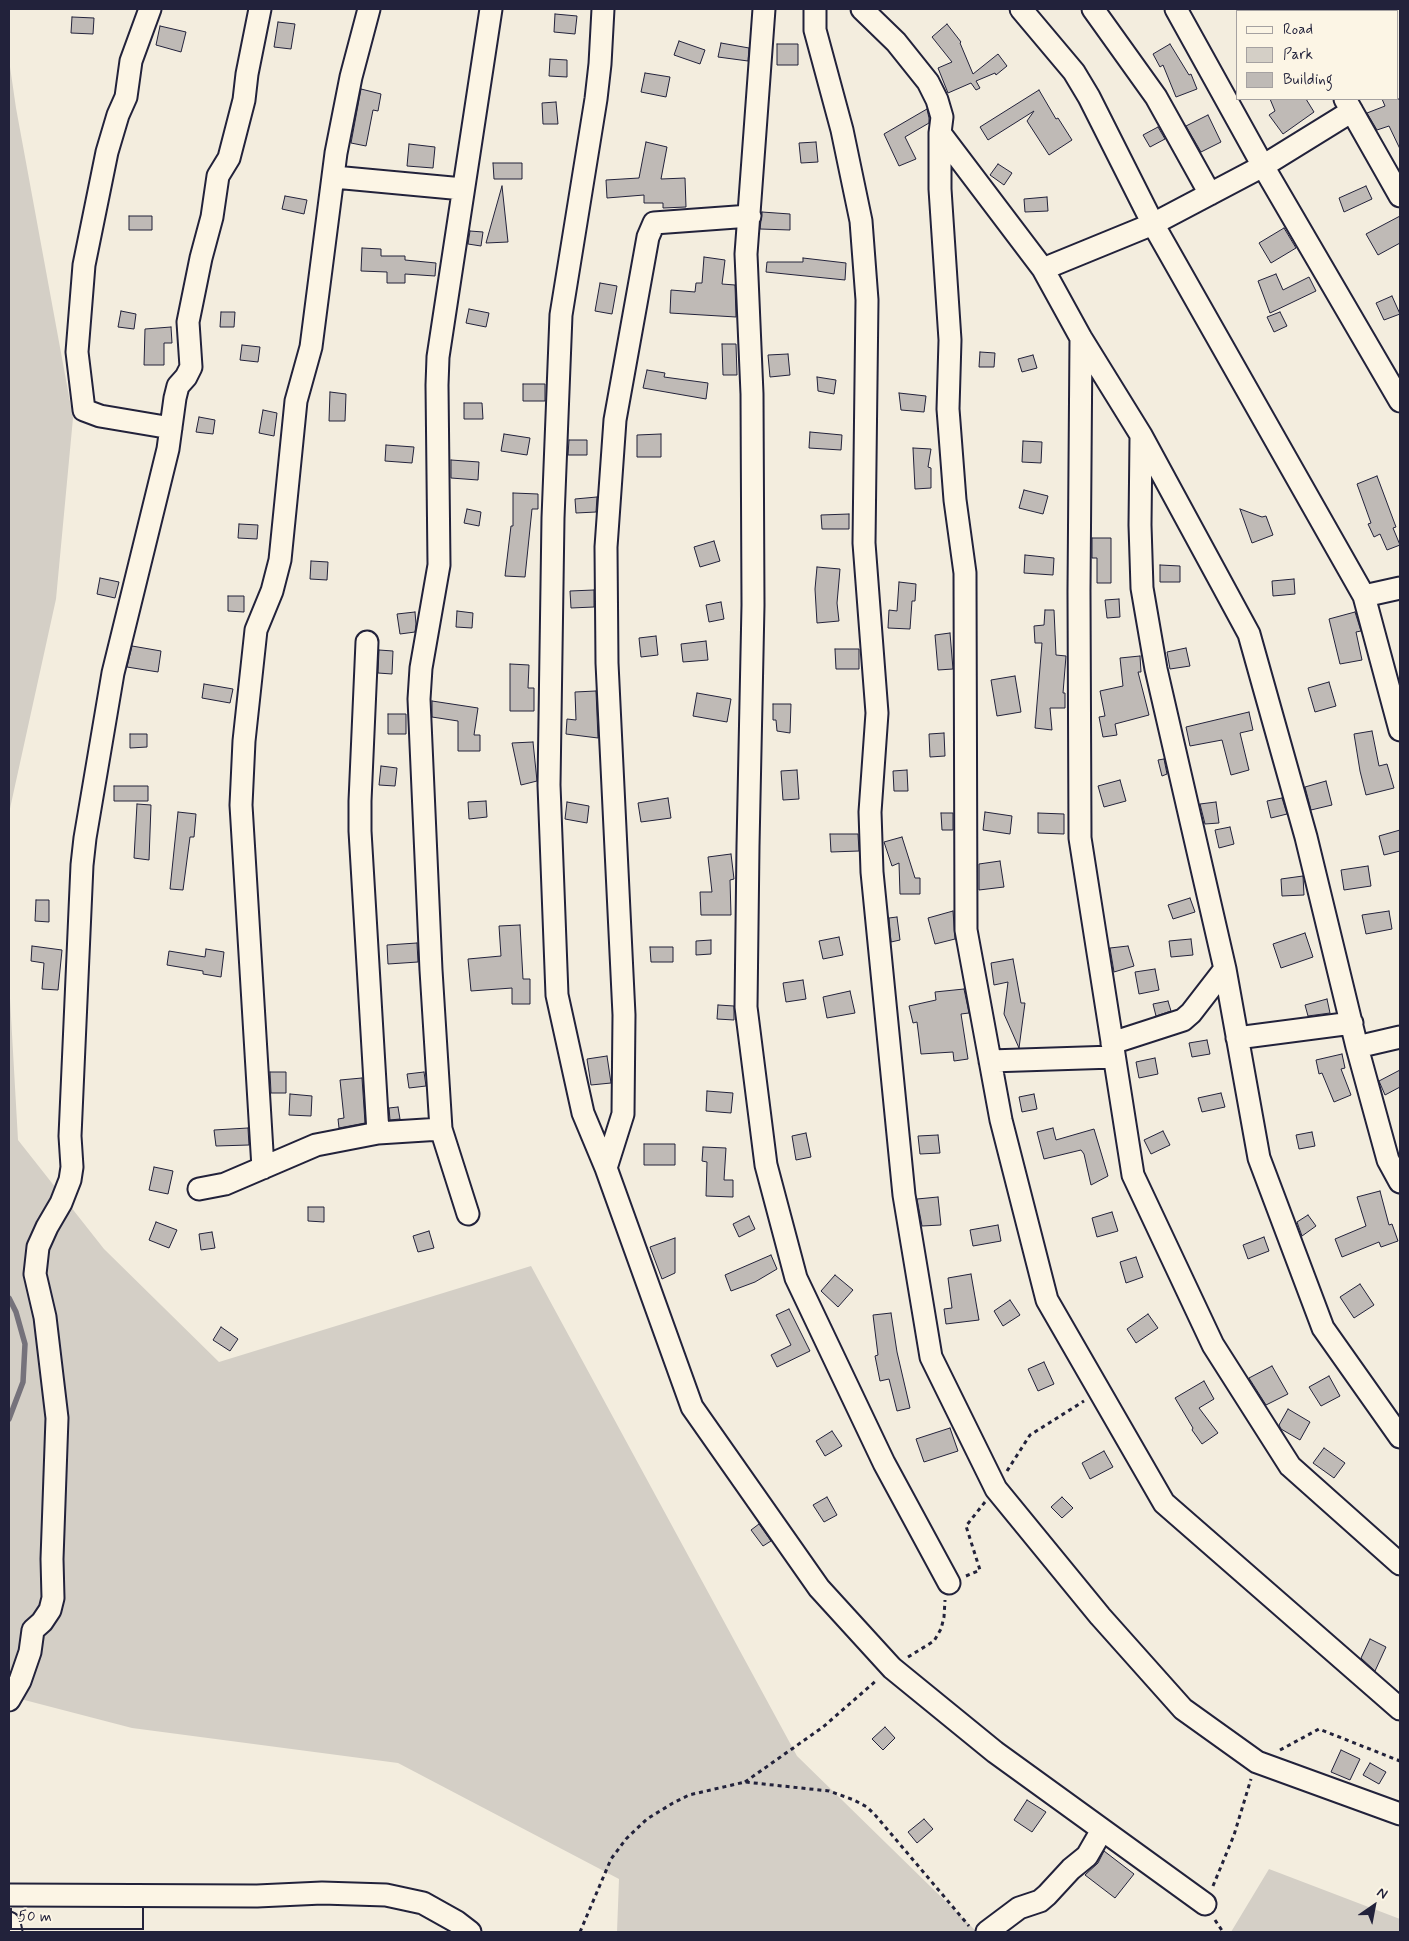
<!DOCTYPE html>
<style>
body{margin:0}
#map{position:relative;width:1409px;height:1941px;overflow:hidden;background:#f3edde;font-family:Mynerve,sans-serif}
canvas{display:block}
.frame{position:absolute;inset:0;border:10px solid #22223b;pointer-events:none}
.legend{position:absolute;left:1236px;top:10px;width:162px;height:90px;box-sizing:border-box;background:#fcf5e5;border:1px solid #a5a1a1;margin:0;padding:6px 9px;list-style:none;font-size:15px;color:#22223b}
.legend li{display:flex;align-items:center;gap:10px;height:25px}
.legend b{width:25px;border:1px solid #a5a1a1}
.north{position:absolute;left:1349px;top:1881px;width:50px;height:50px;-webkit-text-stroke:4px #fcf5e5;paint-order:stroke;rotate:33deg;font-size:14px;font-weight:700;line-height:20px;text-align:center;color:#22223b}
.north::after{content:'';display:block;margin:auto;width:18px;height:22px;background:#22223b;clip-path:polygon(50% 0,100% 100%,50% 72%,0 100%)}
.scale{position:absolute;left:10px;top:1908px;width:134px;height:22px;box-sizing:border-box;border:2px solid #22223b;border-top:0;padding-left:6px;font-size:15px;line-height:18px;white-space:nowrap;color:#22223b;-webkit-text-stroke:4px #fcf5e5;paint-order:stroke}
</style>
<div id="map">
<canvas width="1409" height="1941"></canvas>
<div class="frame"></div>
<ul class="legend">
<li><b style="height:6px;background:#fcf5e5"></b>Road</li>
<li><b style="height:14px;background:#d4cfc6"></b>Park</li>
<li><b style="height:14px;background:#bfbab6"></b>Building</li>
</ul>
<div class="north">N</div>
<div class="scale">50 m</div>
</div>
<script>
const context = document.querySelector('canvas').getContext('2d');
context.lineJoin = 'round';
function fill(path, color) {
  context.fillStyle = color;
  context.fill(path, 'evenodd');
}
function toPath(rows) {
  const path = new Path2D();
  for (const r of rows) {
    path.moveTo(r[0], r[1]);
    for (let i = 2; i < r.length; i += 2) path.lineTo(r[i], r[i + 1]);
  }
  return path;
}
function strokePath(path, color, width, dash) {
  context.strokeStyle = color;
  context.lineWidth = width;
  context.lineCap = dash ? 'butt' : 'round';
  context.setLineDash(dash || []);
  context.stroke(path);
}
const green = toPath([
 [9,60,16,108,73,418,56,599,9,813],
 [9,981,18,1140,104,1249,219,1362,531,1266,797,1756,977,1932,617,1932,619,1879,398,1763,132,1728,9,1696],
 [1269,1869,1400,1919,1400,1932,1231,1932]
]);
const stream = toPath([
 [9,1298,16,1312,25,1344,23,1382,9,1419]
]);
const building = toPath([
 [555,14,577,16,575,34,554,32,555,14],
 [72,17,94,18,93,34,71,33,72,17],
 [278,22,295,24,291,49,274,47,278,22],
 [947,24,961,42,960,43,973,74,998,54,1007,66,996,75,995,73,976,81,980,88,976,90,971,83,948,93,938,68,952,62,932,37,947,24],
 [160,26,186,32,181,52,156,45,160,26],
 [679,41,705,50,700,64,674,55,679,41],
 [721,43,749,48,748,61,718,57,721,43],
 [777,44,798,44,798,65,777,65,777,44],
 [1170,44,1189,75,1191,74,1197,89,1176,97,1163,65,1160,67,1153,54,1170,44],
 [550,59,567,60,567,77,549,76,550,59],
 [645,73,670,77,666,97,641,92,645,73],
 [361,89,381,94,378,111,373,110,366,146,351,143,361,89],
 [1039,90,1056,119,1058,118,1072,140,1049,155,1027,121,1034,111,988,140,980,127,1039,90],
 [1270,99,1306,99,1314,112,1283,134,1269,115,1275,111,1270,99],
 [1382,99,1400,99,1400,149,1389,126,1377,130,1367,113,1385,106,1382,99],
 [556,102,558,124,543,124,542,103,556,102],
 [927,109,929,118,929,123,905,137,916,159,899,166,884,134,927,109],
 [1208,115,1221,142,1201,152,1186,126,1208,115],
 [1158,127,1165,139,1150,147,1143,135,1158,127],
 [646,142,667,147,661,179,685,178,686,207,663,208,663,203,644,203,644,195,607,198,606,180,639,178,646,142],
 [816,142,818,162,801,163,799,143,816,142],
 [409,144,435,147,433,168,407,166,409,144],
 [493,163,522,163,522,179,494,179,493,163],
 [998,164,1012,173,1004,185,990,175,998,164],
 [502,186,508,242,486,243,502,186],
 [1366,186,1372,199,1344,212,1339,198,1366,186],
 [285,196,307,200,304,214,282,209,285,196],
 [1047,197,1048,211,1025,212,1024,199,1047,197],
 [762,212,790,214,790,230,760,229,762,212],
 [129,216,152,216,152,230,129,230,129,216],
 [1400,216,1400,243,1378,255,1366,234,1400,216],
 [1284,228,1296,248,1271,263,1259,243,1284,228],
 [470,231,483,232,481,246,468,244,470,231],
 [362,248,381,249,381,256,405,256,405,260,436,263,435,276,405,274,405,283,387,283,387,272,361,271,362,248],
 [704,257,725,260,722,284,735,285,736,317,670,313,671,290,695,292,696,283,702,283,704,257],
 [803,258,846,263,845,280,766,272,767,262,803,262,803,258],
 [1276,274,1283,290,1309,277,1316,291,1270,313,1258,281,1276,274],
 [600,283,617,286,612,314,595,311,600,283],
 [1392,296,1400,314,1384,320,1376,303,1392,296],
 [469,309,489,313,486,327,466,323,469,309],
 [121,311,136,314,134,329,118,327,121,311],
 [221,312,235,312,234,327,220,327,221,312],
 [1280,312,1287,326,1274,332,1267,317,1280,312],
 [171,327,172,343,164,343,164,365,144,365,145,329,171,327],
 [722,344,736,344,737,375,723,375,722,344],
 [242,345,260,347,258,362,240,360,242,345],
 [980,352,995,353,994,367,979,367,980,352],
 [788,354,790,375,770,377,768,355,788,354],
 [1033,355,1037,368,1022,372,1018,359,1033,355],
 [647,370,665,373,664,377,708,383,706,399,643,388,647,370],
 [817,377,836,380,834,394,818,391,817,377],
 [523,384,545,384,545,401,523,401,523,384],
 [330,392,346,394,345,421,329,421,330,392],
 [899,393,926,396,924,412,901,410,899,393],
 [464,403,482,403,483,419,464,419,464,403],
 [263,410,277,413,274,436,259,433,263,410],
 [199,417,215,420,213,434,196,432,199,417],
 [810,432,842,435,841,450,809,448,810,432],
 [504,434,530,438,527,455,501,451,504,434],
 [661,434,661,457,637,457,637,435,661,434],
 [569,440,587,440,587,455,568,455,569,440],
 [1023,441,1042,442,1041,463,1022,462,1023,441],
 [386,445,414,447,412,463,385,461,386,445],
 [913,448,931,449,928,467,931,468,931,488,915,489,913,448],
 [451,460,479,462,478,480,451,478,451,460],
 [1377,476,1396,527,1393,528,1400,545,1387,550,1380,534,1374,537,1368,524,1371,523,1357,484,1377,476],
 [1024,490,1048,496,1043,514,1019,508,1024,490],
 [513,493,538,494,538,509,532,509,525,577,505,576,511,526,513,526,513,493],
 [597,497,596,512,576,513,575,499,597,497],
 [467,509,481,512,479,526,464,523,467,509],
 [1240,509,1262,517,1266,516,1273,535,1252,543,1240,509],
 [849,514,849,529,822,529,821,515,849,514],
 [239,524,258,525,257,539,238,538,239,524],
 [1092,538,1111,538,1111,583,1097,583,1097,558,1092,558,1092,538],
 [714,541,720,561,700,567,694,547,714,541],
 [1025,555,1054,558,1053,575,1024,573,1025,555],
 [311,561,328,562,327,580,310,579,311,561],
 [1160,565,1180,566,1180,582,1160,582,1160,565],
 [817,567,840,569,837,603,839,621,817,623,815,589,817,567],
 [100,578,119,582,115,598,97,594,100,578],
 [1294,579,1295,594,1273,596,1272,581,1294,579],
 [899,582,916,584,915,601,912,601,910,629,888,628,889,610,897,611,899,582],
 [594,590,594,607,571,608,570,591,594,590],
 [228,596,244,596,244,612,228,611,228,596],
 [1119,599,1120,617,1107,618,1105,600,1119,599],
 [721,602,724,619,709,622,706,605,721,602],
 [1045,610,1054,610,1056,655,1066,656,1063,693,1065,693,1065,708,1050,708,1052,730,1035,728,1042,643,1035,643,1034,626,1044,625,1045,610],
 [457,611,473,613,472,628,456,627,457,611],
 [415,612,416,624,415,632,400,634,397,614,415,612],
 [1355,612,1361,631,1356,632,1362,660,1340,664,1329,619,1355,612],
 [950,633,953,669,938,670,935,635,950,633],
 [656,636,658,655,641,657,639,638,656,636],
 [706,641,708,660,683,662,681,644,706,641],
 [132,646,161,651,158,672,127,667,132,646],
 [1186,648,1190,666,1170,669,1167,652,1186,648],
 [835,649,859,649,859,669,836,669,835,649],
 [379,650,393,651,392,674,378,673,379,650],
 [1140,656,1141,672,1138,672,1149,715,1115,724,1117,735,1103,737,1099,717,1105,716,1100,691,1123,686,1120,658,1140,656],
 [510,664,529,665,528,688,534,688,534,711,510,711,510,664],
 [1015,676,1021,712,997,716,991,680,1015,676],
 [1329,682,1336,706,1315,712,1308,688,1329,682],
 [204,684,233,689,230,703,202,698,204,684],
 [596,691,598,738,566,734,567,719,576,720,575,692,596,691],
 [697,693,731,699,727,722,693,716,697,693],
 [432,701,478,708,474,735,480,735,480,751,458,751,458,721,432,717,432,701],
 [773,704,791,704,790,733,777,731,776,720,773,720,773,704],
 [1249,712,1253,730,1240,733,1249,770,1231,775,1222,740,1190,746,1186,727,1249,712],
 [388,714,406,714,406,734,388,734,388,714],
 [1372,731,1379,766,1387,764,1394,788,1366,795,1360,771,1354,734,1372,731],
 [944,733,945,756,930,757,929,734,944,733],
 [130,734,147,734,147,747,130,748,130,734],
 [533,742,537,781,521,785,512,743,533,742],
 [1164,759,1167,774,1162,776,1158,760,1164,759],
 [381,766,397,768,395,786,379,785,381,766],
 [797,770,799,799,783,800,781,771,797,770],
 [907,770,908,791,894,791,893,771,907,770],
 [1120,780,1126,801,1104,807,1098,786,1120,780],
 [1326,781,1332,805,1311,810,1305,787,1326,781],
 [114,786,148,786,148,801,114,801,114,786],
 [668,798,671,818,641,822,638,803,668,798],
 [1282,798,1287,814,1271,818,1267,801,1282,798],
 [486,801,487,817,469,819,468,802,486,801],
 [567,802,589,806,587,823,565,819,567,802],
 [1216,802,1219,823,1205,824,1200,804,1216,802],
 [137,804,151,805,149,860,134,858,137,804],
 [178,812,196,814,194,837,190,837,183,890,170,889,178,812],
 [985,812,1012,816,1010,834,983,830,985,812],
 [941,813,953,813,953,830,942,830,941,813],
 [1038,813,1064,814,1064,834,1038,833,1038,813],
 [1230,827,1234,844,1219,848,1215,830,1230,827],
 [1400,830,1400,851,1384,855,1379,836,1400,830],
 [830,834,858,834,859,851,831,852,830,834],
 [902,837,915,878,920,878,920,894,900,894,899,863,892,866,884,842,902,837],
 [731,854,734,879,730,880,731,915,701,915,700,892,712,892,708,857,731,854],
 [1000,861,1004,887,979,890,979,864,1000,861],
 [1368,866,1371,886,1344,890,1341,870,1368,866],
 [1303,876,1304,895,1282,896,1281,879,1303,876],
 [1190,898,1195,912,1173,919,1168,905,1190,898],
 [36,900,49,900,49,922,35,921,36,900],
 [953,911,955,939,935,944,928,918,953,911],
 [1389,911,1392,929,1366,934,1362,915,1389,911],
 [897,917,900,940,891,942,889,918,897,917],
 [520,925,523,979,530,979,530,1004,512,1004,512,988,471,991,468,959,501,956,499,926,520,925],
 [1305,933,1313,957,1281,968,1273,944,1305,933],
 [839,937,843,955,823,959,819,941,839,937],
 [1191,939,1193,955,1171,957,1169,941,1191,939],
 [711,940,711,954,696,955,696,941,711,940],
 [417,943,418,962,388,964,387,945,417,943],
 [32,946,62,950,58,990,42,989,44,963,31,961,32,946],
 [1128,946,1134,966,1114,972,1110,948,1128,946],
 [650,947,673,947,673,962,651,962,650,947],
 [206,949,224,952,221,977,203,974,203,971,167,965,169,951,205,957,206,949],
 [1013,959,1021,1003,1025,1003,1019,1048,1004,1014,1008,982,994,985,991,963,1013,959],
 [1155,969,1159,990,1139,994,1135,972,1155,969],
 [803,980,806,999,786,1002,783,983,803,980],
 [964,989,969,1013,961,1014,968,1059,954,1061,953,1052,921,1054,917,1022,913,1023,909,1006,936,1000,935,992,964,989],
 [850,991,855,1013,827,1018,823,997,850,991],
 [1327,999,1330,1013,1308,1016,1305,1005,1327,999],
 [1168,1001,1171,1011,1156,1016,1153,1004,1168,1001],
 [718,1005,734,1006,734,1020,717,1019,718,1005],
 [1207,1040,1210,1054,1192,1057,1189,1043,1207,1040],
 [1342,1054,1345,1068,1341,1069,1351,1095,1334,1102,1322,1073,1319,1074,1316,1060,1342,1054],
 [607,1056,611,1083,591,1085,587,1059,607,1056],
 [1155,1058,1158,1074,1139,1078,1136,1062,1155,1058],
 [1400,1070,1400,1087,1385,1095,1379,1081,1400,1070],
 [270,1072,286,1072,286,1093,271,1093,270,1072],
 [424,1072,426,1086,409,1088,407,1074,424,1072],
 [362,1078,365,1123,339,1128,338,1119,344,1118,340,1080,362,1078],
 [707,1091,733,1093,731,1113,706,1111,707,1091],
 [1221,1093,1225,1107,1202,1112,1198,1098,1221,1093],
 [290,1094,312,1096,311,1116,289,1115,290,1094],
 [1034,1094,1037,1109,1022,1112,1019,1097,1034,1094],
 [398,1107,400,1119,390,1120,389,1108,398,1107],
 [248,1128,249,1145,216,1146,214,1130,248,1128],
 [1053,1128,1056,1140,1094,1129,1108,1176,1091,1185,1084,1154,1081,1150,1044,1159,1037,1132,1053,1128],
 [1163,1131,1170,1145,1151,1154,1144,1140,1163,1131],
 [1312,1132,1315,1146,1299,1149,1296,1135,1312,1132],
 [806,1133,811,1157,796,1160,792,1136,806,1133],
 [938,1135,940,1153,920,1154,918,1136,938,1135],
 [644,1144,675,1144,675,1165,644,1165,644,1144],
 [703,1147,726,1148,724,1180,733,1180,733,1197,706,1196,707,1162,702,1161,703,1147],
 [154,1167,173,1171,168,1194,149,1190,154,1167],
 [1380,1191,1389,1225,1392,1224,1398,1241,1381,1247,1379,1242,1342,1257,1335,1239,1366,1226,1357,1197,1380,1191],
 [938,1197,941,1225,922,1226,917,1199,938,1197],
 [308,1207,324,1207,324,1222,308,1221,308,1207],
 [1112,1212,1118,1231,1097,1237,1092,1218,1112,1212],
 [1308,1215,1316,1226,1302,1236,1297,1222,1308,1215],
 [749,1216,755,1229,739,1237,733,1224,749,1216],
 [156,1222,177,1230,169,1248,149,1240,156,1222],
 [998,1225,1001,1241,973,1246,970,1230,998,1225],
 [429,1231,434,1248,418,1252,413,1236,429,1231],
 [212,1232,215,1248,201,1250,199,1234,212,1232],
 [1264,1237,1269,1251,1248,1259,1243,1245,1264,1237],
 [675,1238,675,1273,662,1279,650,1247,675,1238],
 [771,1255,777,1269,755,1282,731,1291,725,1275,771,1255],
 [1136,1257,1143,1277,1126,1283,1120,1262,1136,1257],
 [971,1274,979,1320,946,1324,944,1309,952,1308,948,1278,971,1274],
 [835,1275,853,1290,838,1307,821,1291,835,1275],
 [1360,1284,1374,1305,1354,1318,1340,1297,1360,1284],
 [1010,1300,1020,1315,1003,1326,994,1311,1010,1300],
 [789,1309,810,1351,777,1367,771,1355,791,1345,776,1315,789,1309],
 [891,1313,897,1352,910,1408,897,1411,889,1379,880,1381,875,1356,878,1355,873,1315,891,1313],
 [1148,1314,1158,1328,1136,1343,1127,1329,1148,1314],
 [221,1327,238,1339,230,1351,213,1340,221,1327],
 [1044,1362,1054,1384,1038,1391,1028,1369,1044,1362],
 [1272,1366,1288,1394,1266,1405,1249,1378,1272,1366],
 [1329,1376,1340,1396,1321,1406,1309,1387,1329,1376],
 [1204,1381,1214,1399,1199,1408,1218,1433,1202,1444,1192,1430,1193,1428,1175,1398,1204,1381],
 [1288,1409,1310,1422,1300,1440,1281,1429,1279,1425,1288,1409],
 [950,1428,958,1451,924,1462,916,1439,950,1428],
 [832,1431,842,1446,825,1456,816,1441,832,1431],
 [1324,1448,1345,1463,1334,1478,1313,1463,1324,1448],
 [1104,1451,1113,1467,1090,1479,1082,1463,1104,1451],
 [827,1497,837,1515,824,1522,813,1505,827,1497],
 [1062,1497,1073,1508,1062,1518,1051,1507,1062,1497],
 [759,1524,771,1541,763,1546,751,1530,759,1524],
 [1370,1639,1386,1647,1375,1671,1361,1658,1370,1639],
 [885,1727,895,1738,883,1750,872,1739,885,1727],
 [1341,1750,1360,1759,1350,1780,1331,1772,1341,1750],
 [1370,1763,1386,1772,1379,1784,1363,1775,1370,1763],
 [1027,1800,1046,1812,1032,1832,1014,1820,1027,1800],
 [924,1819,933,1829,917,1843,908,1832,924,1819],
 [1104,1851,1134,1874,1115,1898,1085,1875,1098,1863,1104,1851]
]);
const path = toPath([
 [1007,1471,1030,1435,1084,1401],
 [966,1576,980,1570,966,1526,985,1502],
 [908,1657,934,1641,941,1629,944,1617,945,1600],
 [1280,1750,1319,1729,1400,1761],
 [745,1782,823,1727,877,1680],
 [1213,1886,1234,1835,1251,1779],
 [1215,1920,1223,1932],
 [580,1932,611,1859,626,1839,647,1819,673,1803,689,1795,745,1782,829,1791,854,1800,867,1807,876,1816,969,1926]
]);
const minor = toPath([
 [150,9,131,61,126,97,118,115,107,152,84,265,77,352,84,410,100,416,171,428],
 [603,9,600,64,596,99,561,315,553,518,549,785,557,995,583,1113,606,1168,692,1407,819,1588,892,1668,995,1752,1205,1904],
 [764,9,746,254,752,394,753,605,748,846,746,1007,766,1165,796,1278,884,1463,949,1583],
 [815,9,815,30,842,130,861,221,867,300,864,543,877,713,870,812,872,872,904,1195,931,1357,996,1489,1100,1616,1183,1709,1257,1762,1400,1814],
 [862,9,896,42,928,82,937,100,942,117,940,133,1043,269,1081,338,1141,435,1249,634,1306,837,1357,1047,1388,1160,1400,1182],
 [1021,9,1074,72,1089,97,1153,224,1364,596,1400,730],
 [1093,9,1156,97,1210,194],
 [1176,9,1263,166,1400,401],
 [1296,9,1297,11],
 [1345,99,1400,196],
 [940,133,940,189,950,340,948,409,955,500,965,573,966,930,1001,1120,1047,1300,1164,1503,1400,1709],
 [334,177,463,189],
 [1043,269,1153,224,1263,166,1352,111],
 [1081,338,1079,591,1080,838,1133,1175,1213,1345,1290,1466,1400,1564],
 [1141,438,1140,525,1142,588,1156,669,1225,969,1259,1158,1323,1328,1400,1437],
 [1364,596,1400,588],
 [367,642,360,801,360,831,378,1133],
 [1237,1038,1352,1023],
 [1112,1043,1183,1020,1191,1013,1225,969],
 [1357,1047,1400,1037],
 [990,1061,1114,1057],
 [263,1168,241,805,244,741,256,630,272,591,280,560,296,401,311,347,336,153,351,77,369,9],
 [606,1168,623,1114,624,1015,607,663,606,547,615,420,648,237,654,223,750,216],
 [199,1189,225,1184,316,1145,378,1133,441,1129],
 [468,1214,441,1129,431,970,419,699,421,668,439,565,437,385,438,357,491,9],
 [9,1700,20,1681,30,1652,33,1630,42,1622,50,1610,53,1598,52,1559,57,1418,45,1317,35,1274,38,1247,47,1227,61,1203,70,1180,72,1167,70,1136,82,865,85,838,113,673,168,449,175,398,178,386,186,377,191,367,188,322,201,258,212,217,218,176,229,158,244,100,247,74,260,9],
 [9,1895,257,1896,322,1893,386,1895,423,1903,457,1922,470,1932],
 [9,1923,11,1932],
 [987,1932,1019,1908,1040,1901,1047,1895,1071,1869,1087,1856,1102,1830]
]);
fill(green, '#d4cfc6');
strokePath(stream, '#75727b', 5.5);
fill(building, '#bfbab6');
strokePath(building, '#22223b', 1);
strokePath(minor, '#22223b', 25);
strokePath(path, '#22223b', 3, [4, 4]);
strokePath(minor, '#fcf5e5', 21);
</script>
